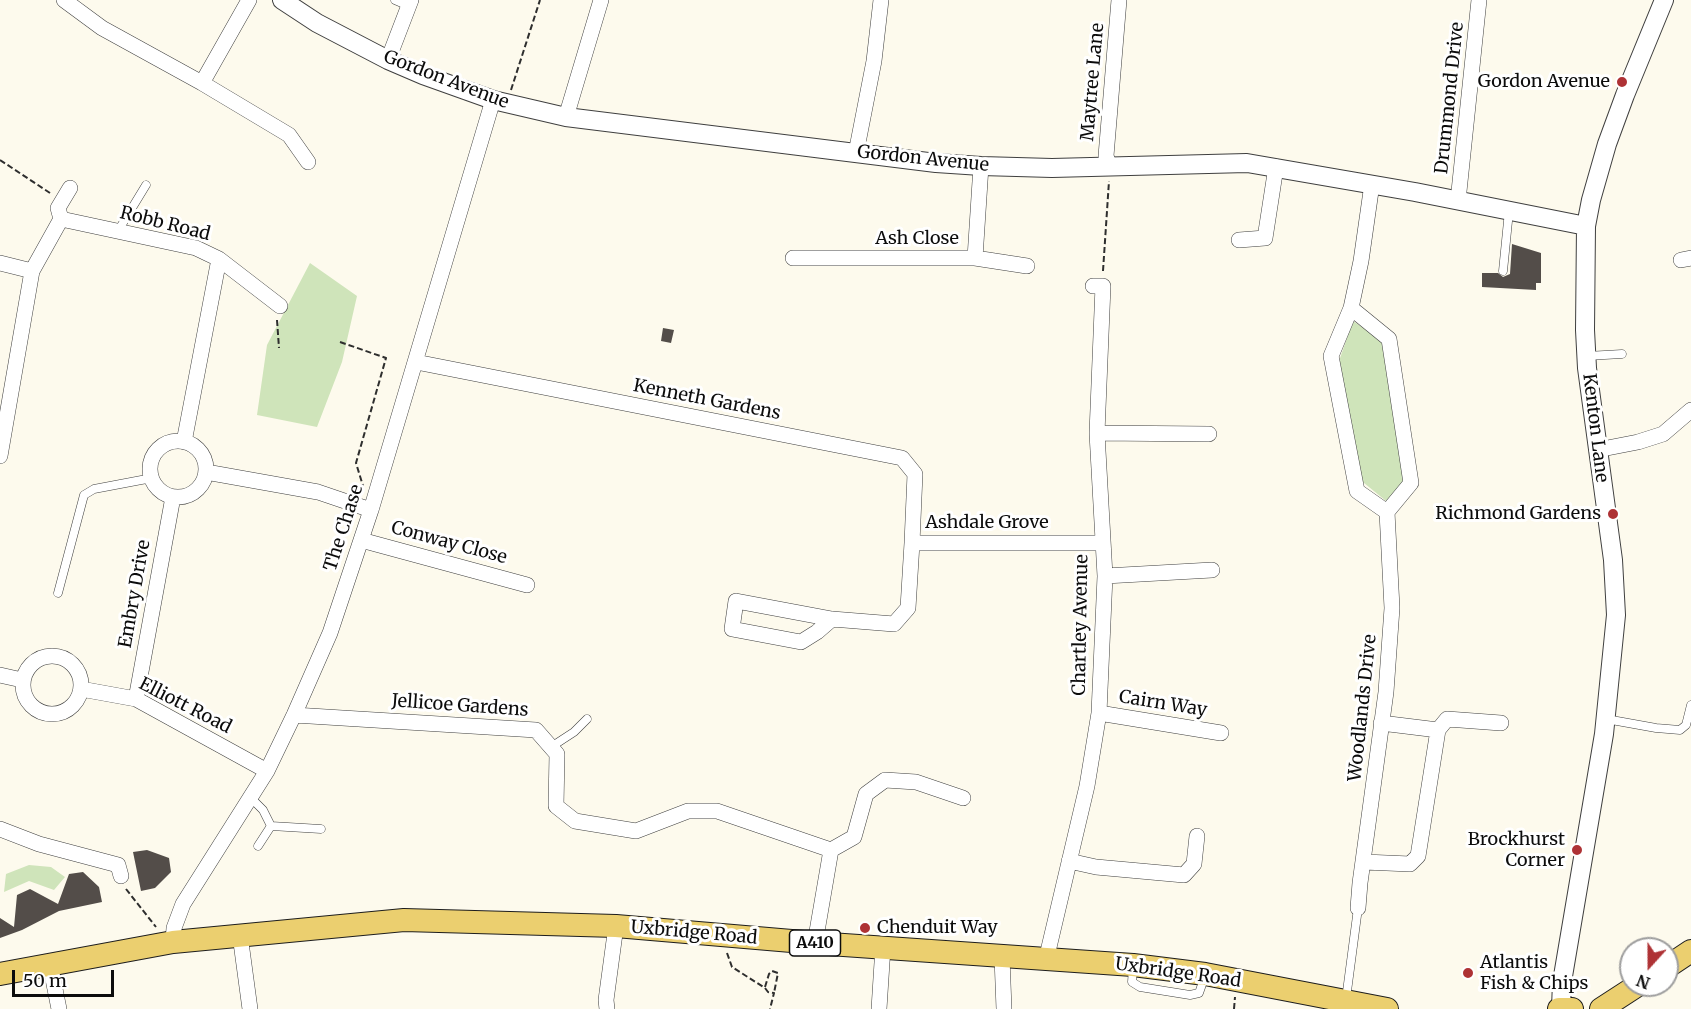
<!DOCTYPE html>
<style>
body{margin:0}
#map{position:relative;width:1691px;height:1009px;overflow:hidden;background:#fdfaed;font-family:Merriweather,serif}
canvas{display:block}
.north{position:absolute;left:1619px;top:937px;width:60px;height:60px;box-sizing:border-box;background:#fff;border:2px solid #9e9e9e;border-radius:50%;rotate:201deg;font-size:16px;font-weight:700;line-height:24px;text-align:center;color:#0c0c0c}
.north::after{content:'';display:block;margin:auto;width:21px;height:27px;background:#ae3235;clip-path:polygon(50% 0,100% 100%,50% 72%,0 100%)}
.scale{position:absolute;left:12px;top:970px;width:102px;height:27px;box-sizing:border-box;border:3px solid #0c0c0c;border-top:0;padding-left:8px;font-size:18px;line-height:21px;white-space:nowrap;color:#0c0c0c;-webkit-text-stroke:4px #fff;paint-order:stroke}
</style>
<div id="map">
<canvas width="1691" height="1009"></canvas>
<div class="north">N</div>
<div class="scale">50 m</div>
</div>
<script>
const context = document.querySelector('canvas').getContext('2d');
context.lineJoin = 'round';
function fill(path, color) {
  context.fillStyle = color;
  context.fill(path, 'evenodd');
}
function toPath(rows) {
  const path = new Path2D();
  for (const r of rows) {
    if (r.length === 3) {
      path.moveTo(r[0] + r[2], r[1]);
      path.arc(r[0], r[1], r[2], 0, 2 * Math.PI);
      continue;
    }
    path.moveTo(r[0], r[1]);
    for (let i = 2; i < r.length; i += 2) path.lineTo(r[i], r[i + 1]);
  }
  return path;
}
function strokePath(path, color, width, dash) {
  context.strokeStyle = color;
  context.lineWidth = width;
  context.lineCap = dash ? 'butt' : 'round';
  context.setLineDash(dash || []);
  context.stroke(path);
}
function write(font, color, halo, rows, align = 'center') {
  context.font = font + ' Merriweather,serif';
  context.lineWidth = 6;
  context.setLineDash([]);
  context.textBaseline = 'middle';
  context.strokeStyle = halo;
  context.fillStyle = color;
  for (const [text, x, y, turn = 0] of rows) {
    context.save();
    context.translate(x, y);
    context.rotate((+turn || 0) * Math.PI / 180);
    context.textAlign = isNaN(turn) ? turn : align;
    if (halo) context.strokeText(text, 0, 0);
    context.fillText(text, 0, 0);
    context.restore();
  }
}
const green = toPath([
 [310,263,357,296,342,362,317,427,257,415,267,345],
 [1353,321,1385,342,1405,480,1386,501,1358,478,1339,361],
 [29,865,51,867,65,877,54,890,29,881,4,892,6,874]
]);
const building = toPath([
 [1512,244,1541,253,1541,283,1536,283,1536,290,1482,287,1482,273,1498,273,1503,277,1510,274],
 [663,328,674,330,671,343,661,341],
 [147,850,169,858,171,872,155,888,141,891,133,852],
 [83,872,99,887,102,902,59,911,22,930,0,938,0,918,14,927,17,895,30,889,58,904,69,874]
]);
const path = toPath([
 [511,90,540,0],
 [0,160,50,193],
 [1103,271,1109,181],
 [277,320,279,348],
 [340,342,386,358,356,463,363,486],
 [126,889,156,927],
 [727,953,732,967,765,988,768,992,774,993,770,1009],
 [765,987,769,974,772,971,778,973,774,993],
 [1234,1009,1235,997]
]);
const service = toPath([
 [395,0,409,6],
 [118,231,146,185],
 [1503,271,1509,211],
 [1587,356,1622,354],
 [58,593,84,495,94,489,152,478],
 [1606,719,1656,728,1680,730,1686,725,1691,705],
 [551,747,574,732,587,719],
 [250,797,263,810,271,826,258,846],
 [271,826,321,829],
 [1133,968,1132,982,1140,987,1190,995,1199,993,1205,976],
 [1346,999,1358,908]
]);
const minor = toPath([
 [64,0,102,28,202,83,289,135,308,162],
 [388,60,411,0],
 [202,83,249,0],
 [566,117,601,0],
 [856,153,874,61,881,0],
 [1110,167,1106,156,1119,0],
 [1372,184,1361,261,1351,308,1331,356,1357,491,1387,512],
 [1458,201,1479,0],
 [61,219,196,248,219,259,280,306],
 [61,219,58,208,70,188],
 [1239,240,1265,238,1276,167],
 [793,258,975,258,981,166],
 [975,258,1027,266],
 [1681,260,1691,258],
 [0,263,32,271],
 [1351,308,1389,339,1411,483,1387,512,1392,608,1386,692,1360,883,1358,908],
 [416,362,902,458,915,474,912,543],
 [1097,433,1209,434],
 [178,469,28],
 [184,442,219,259],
 [1597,450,1638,442,1663,434,1691,410],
 [0,456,32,271,61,219],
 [206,472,318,492,371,510],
 [361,540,527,585],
 [1105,576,1212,570],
 [832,619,817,632,801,642,732,629,736,601,832,619,894,624,908,608,912,543,1103,543],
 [52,685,29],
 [0,675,22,680],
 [81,689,136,699,267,771],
 [136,699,173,497],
 [1099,713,1221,733],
 [294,715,536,730,557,754,556,806,575,821,636,831,688,811,717,811,831,850,815,943],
 [1381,723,1438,730],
 [0,829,39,844,118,865,121,876],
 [831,850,854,837,866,794,885,780,916,782,963,798],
 [1069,861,1096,867,1184,875,1194,864,1197,836],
 [1364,862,1410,864,1418,856,1438,730,1447,719,1501,723],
 [240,935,250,1009],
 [173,942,174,928,183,904,267,771,294,715,330,633,371,510,493,100],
 [1002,957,1004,1009],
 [1046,960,1087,786,1099,713,1105,576,1097,433,1103,286,1093,286],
 [50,964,59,1009],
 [607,1009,606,1000,616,926],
 [879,1009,883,947]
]);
const tertiary = toPath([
 [282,0,317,23,388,60,423,75,493,100,566,117,936,163,981,166,1052,168,1247,163,1415,192,1586,226],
 [1561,1008,1562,982,1604,734,1616,615,1613,560,1587,368,1585,330,1586,226,1591,200,1607,144,1625,95,1664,0]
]);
const primary = toPath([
 [1667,967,1691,951],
 [0,974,173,942,404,920,616,926,815,943,1133,965,1205,974,1387,1009],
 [1559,1009,1572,1009],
 [1601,1009,1638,985]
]);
const markers = [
 [1622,82,6,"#ae3235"],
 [1613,514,6,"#ae3235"],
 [1577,850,6,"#ae3235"],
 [865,928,6,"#ae3235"],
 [1468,973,6,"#ae3235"]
];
const shields = [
 [815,943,51]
];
const shieldNames = [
 ["A410",815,943]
];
const streetNames = [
 ["Gordon Avenue",446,80,21],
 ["Maytree Lane",1093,82,-85],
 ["Drummond Drive",1450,98,-84],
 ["Gordon Avenue",923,159,6],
 ["Robb Road",165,224,14],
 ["Ash Close",917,239],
 ["Kenneth Gardens",707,400,11],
 ["Kenton Lane",1595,428,83],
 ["Ashdale Grove",987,523],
 ["The Chase",344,528,-72],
 ["Conway Close",449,543,15],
 ["Embry Drive",135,594,-80],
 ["Chartley Avenue",1081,625,-89],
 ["Cairn Way",1163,704,9],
 ["Elliott Road",185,706,27],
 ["Jellicoe Gardens",460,706,4],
 ["Woodlands Drive",1363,708,-84],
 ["Uxbridge Road",694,933,5],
 ["Uxbridge Road",1178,973,8]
];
const poiNames = [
 ["Gordon Avenue",1610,82],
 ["Richmond Gardens",1601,514],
 ["Brockhurst",1565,840],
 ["Corner",1565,861],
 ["Chenduit Way",877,928,"left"],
 ["Atlantis",1480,963,"left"],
 ["Fish & Chips",1480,984,"left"]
];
fill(green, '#cfe4ba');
fill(building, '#534d49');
strokePath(service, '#3f3f3f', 9);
strokePath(minor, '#3f3f3f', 16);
strokePath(tertiary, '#3f3f3f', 20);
strokePath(primary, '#1d1d1d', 24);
strokePath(path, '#2e2e2e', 2, [6, 3]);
strokePath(service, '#fff', 8);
strokePath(minor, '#fff', 15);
strokePath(tertiary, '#fff', 18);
strokePath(primary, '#ebcf6f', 22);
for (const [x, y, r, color] of markers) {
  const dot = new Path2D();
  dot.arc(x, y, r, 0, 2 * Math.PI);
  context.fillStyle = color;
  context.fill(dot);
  strokePath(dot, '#fff', 2);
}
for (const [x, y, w] of shields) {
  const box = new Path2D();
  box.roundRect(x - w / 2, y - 13, w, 26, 4.5);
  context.fillStyle = '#fff';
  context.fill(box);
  strokePath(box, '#0c0c0c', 1.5);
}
write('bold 16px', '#0c0c0c', null, shieldNames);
write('18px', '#0c0c0c', '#fff', streetNames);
write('18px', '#0c0c0c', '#fff', poiNames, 'right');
</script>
